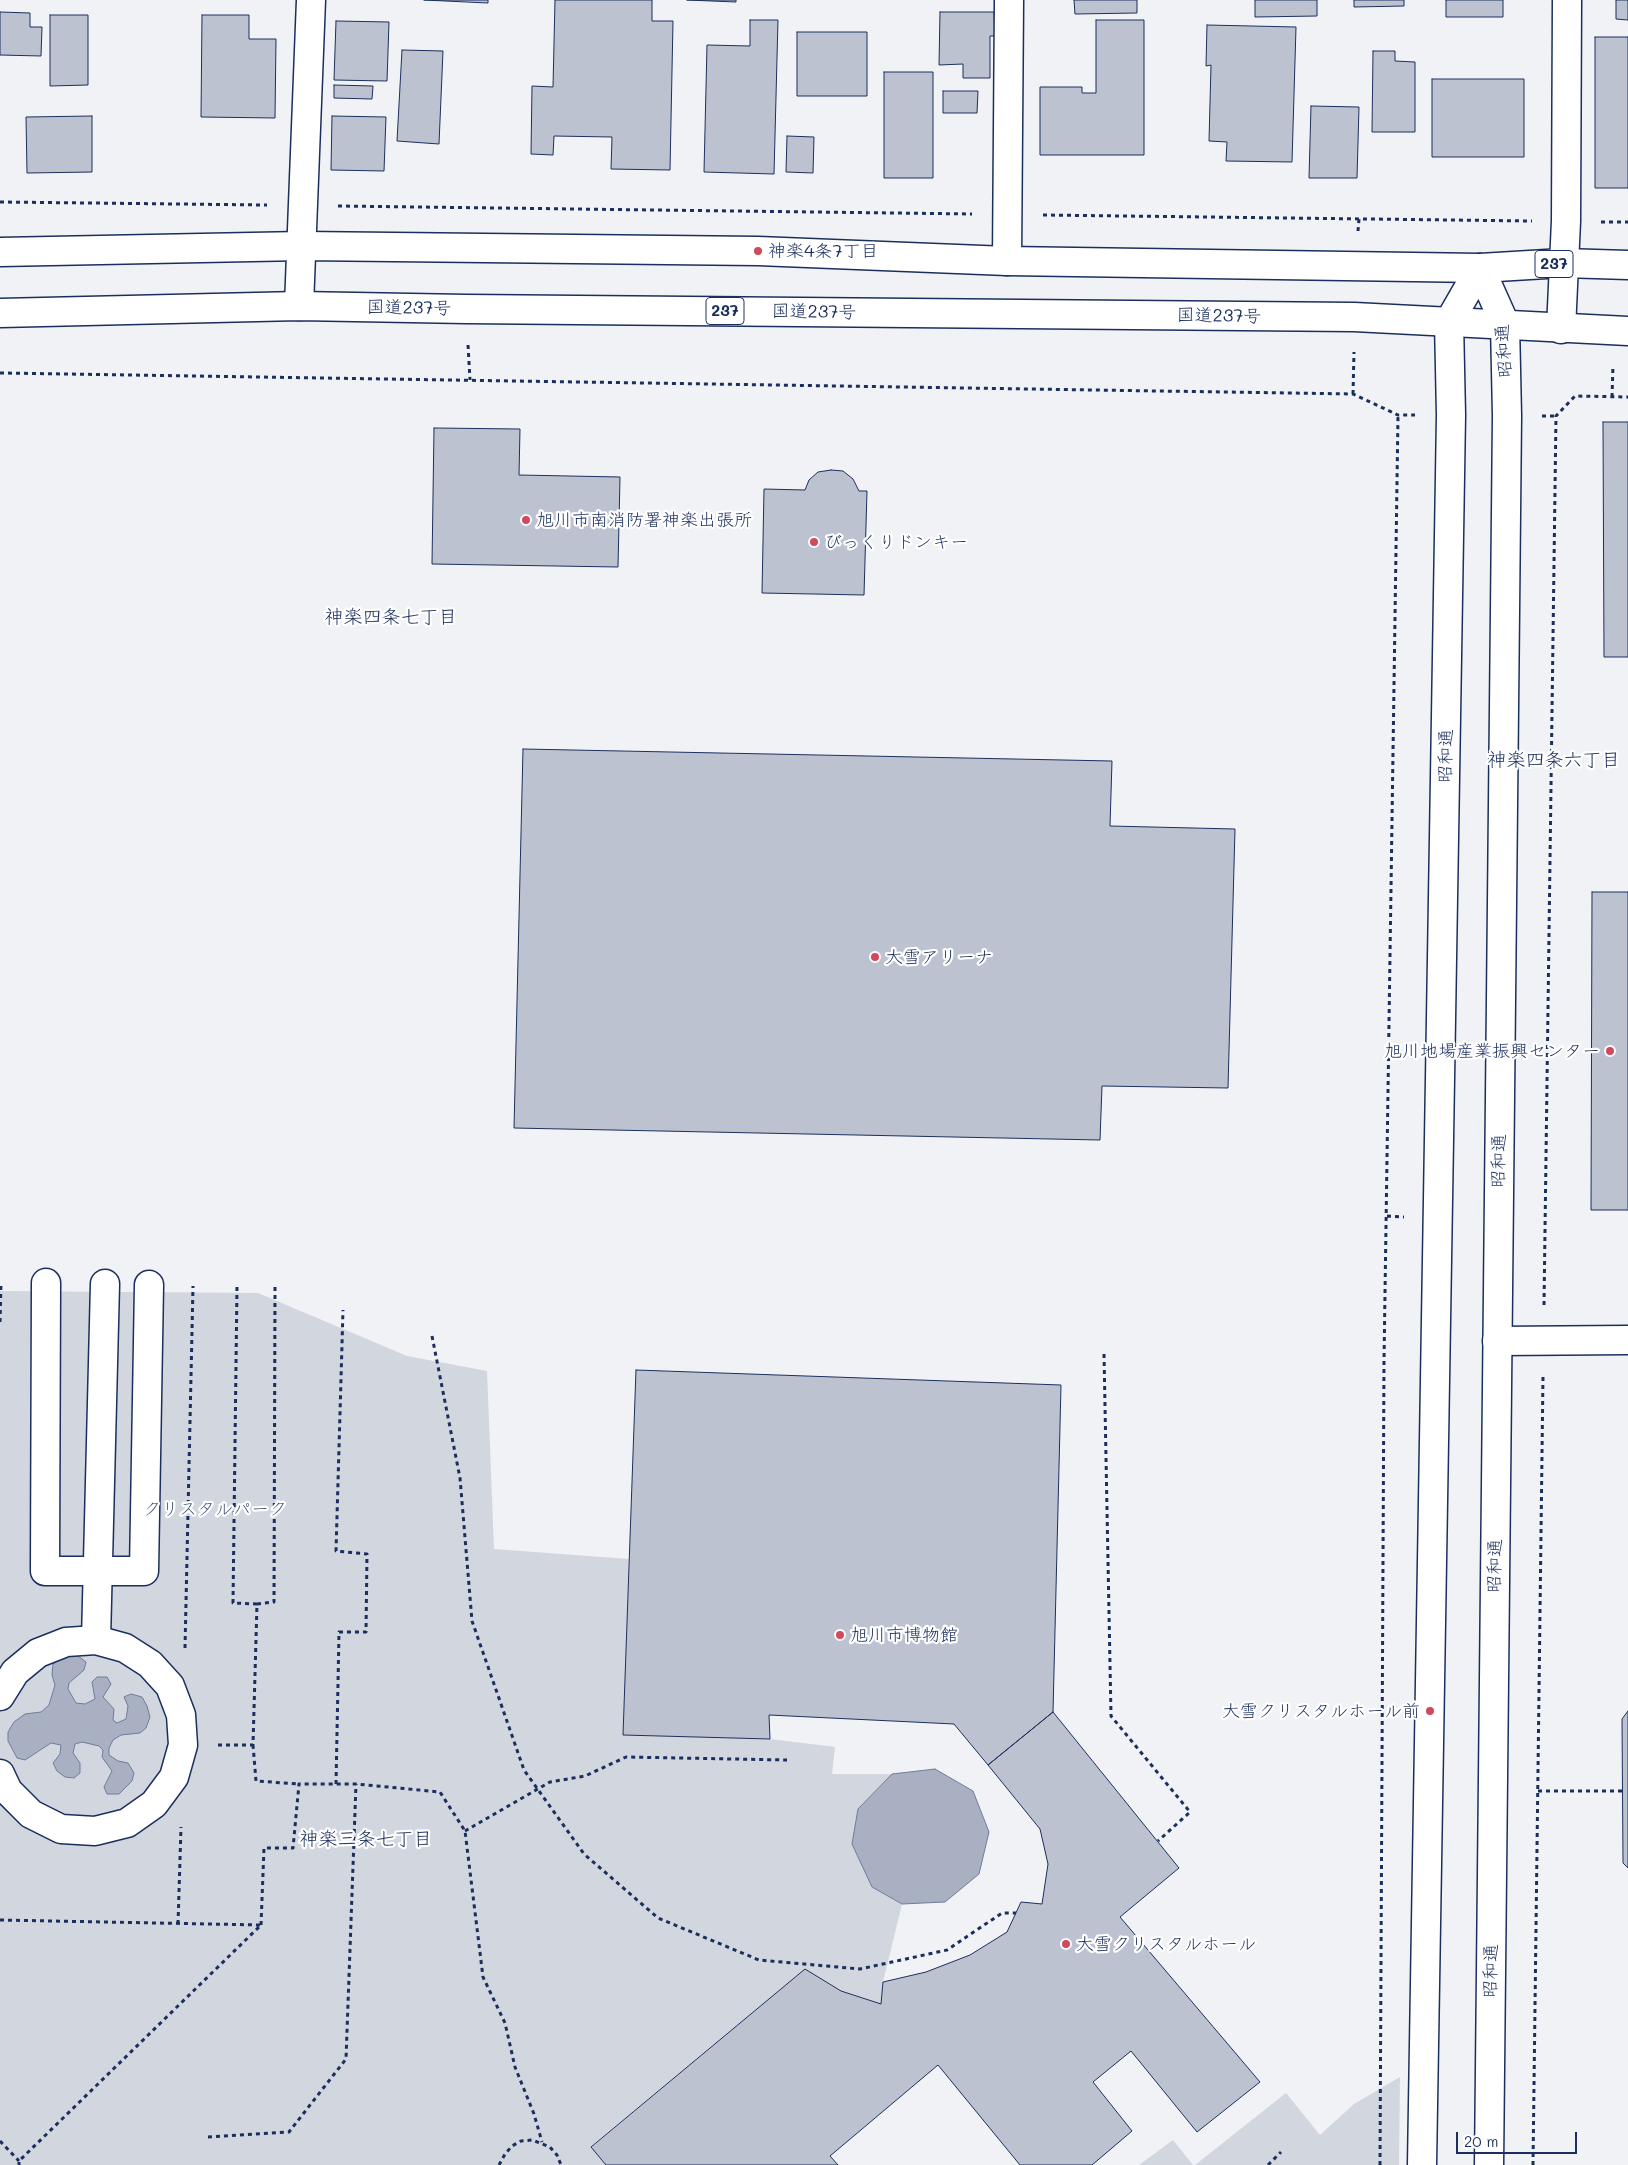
<!DOCTYPE html>
<meta charset="utf-8">
<style>
body{margin:0}
#map{position:relative;width:1628px;height:2165px;overflow:hidden;background:#f1f2f5;font-family:Mali,sans-serif}
canvas{display:block}
.scale{position:absolute;left:1456px;top:2132px;width:121px;height:22px;box-sizing:border-box;border:2px solid #1b2f5e;border-top:0;padding-left:6px;font-size:15px;line-height:18px;white-space:nowrap;color:#1b2f5e;-webkit-text-stroke:4px #fff;paint-order:stroke}
</style>
<div id="map">
<canvas width="1628" height="2165"></canvas>
<div class="scale">20 m</div>
</div>
<script>
const context = document.querySelector('canvas').getContext('2d');
context.lineJoin = 'round';
function fill(path, color) {
  context.fillStyle = color;
  context.fill(path, 'evenodd');
}
function toPath(rows) {
  const path = new Path2D();
  for (const r of rows) {
    path.moveTo(r[0], r[1]);
    for (let i = 2; i < r.length; i += 2) path.lineTo(r[i], r[i + 1]);
  }
  return path;
}
function strokePath(path, color, width, dash) {
  context.strokeStyle = color;
  context.lineWidth = width;
  context.lineCap = dash ? 'butt' : 'round';
  context.setLineDash(dash || []);
  context.stroke(path);
}
function write(font, color, halo, rows, align = 'center') {
  context.font = font + ' Mali,"Klee One",sans-serif';
  context.lineWidth = 4.5;
  context.setLineDash([]);
  context.textBaseline = 'middle';
  context.strokeStyle = halo;
  context.fillStyle = color;
  for (const [text, x, y, turn = 0] of rows) {
    context.save();
    context.translate(x, y);
    context.rotate((+turn || 0) * Math.PI / 180);
    context.textAlign = isNaN(turn) ? turn : align;
    if (halo) context.strokeText(text, 0, 0);
    context.fillText(text, 0, 0);
    context.restore();
  }
}
const green = toPath([
 [0,1291,258,1293,407,1356,487,1371,494,1549,629,1559,623,1735,770,1739,835,1747,832,1774,892,1774,858,1809,872,1887,902,1904,883,1982,881,2004,841,1991,805,1969,591,2146,606,2165,0,2165],
 [1400,2077,1399,2165,1195,2165,1286,2093,1320,2135,1354,2104],
 [1173,2140,1193,2165,1139,2165]
]);
const water = toPath([
 [66,1655,78,1656,86,1662,84,1670,69,1683,68,1689,76,1703,85,1704,95,1699,92,1682,97,1677,107,1677,111,1684,103,1697,114,1709,113,1720,117,1723,126,1719,128,1706,124,1697,131,1694,142,1697,147,1706,150,1717,146,1728,140,1733,121,1735,113,1740,109,1748,109,1755,118,1761,128,1763,134,1773,132,1781,119,1794,107,1794,104,1787,112,1771,102,1757,103,1750,99,1746,82,1742,75,1744,73,1753,80,1763,80,1773,74,1778,65,1777,57,1771,53,1763,60,1754,61,1745,51,1743,25,1760,17,1758,8,1741,8,1732,14,1722,25,1714,41,1712,49,1705,55,1685,52,1675,53,1664,66,1655],
 [935,1769,973,1791,989,1832,979,1874,945,1902,902,1904,872,1887,852,1844,858,1809,892,1774,935,1769]
]);
const building = toPath([
 [424,0,488,0,488,3,424,0],
 [555,0,652,0,652,21,673,21,670,170,611,169,612,137,554,136,553,155,531,154,532,86,553,87,555,0],
 [687,0,736,0,736,2,687,0],
 [1074,0,1137,0,1137,13,1075,14,1074,0],
 [1255,0,1317,0,1317,16,1255,17,1255,0],
 [1354,0,1404,0,1404,6,1354,7,1354,0],
 [1446,0,1503,0,1503,17,1446,17,1446,0],
 [1616,0,1628,0,1628,20,1616,19,1616,0],
 [0,12,30,13,30,27,42,27,41,56,0,55,0,12],
 [940,12,994,12,995,36,990,36,990,78,963,78,963,64,939,65,940,12],
 [50,15,88,15,88,85,50,86,50,15],
 [202,15,249,15,249,39,276,39,275,118,201,117,202,15],
 [750,20,778,20,774,174,704,172,707,45,750,46,750,20],
 [1096,20,1144,20,1144,155,1040,155,1040,87,1082,87,1082,93,1096,93,1096,20],
 [336,21,389,22,387,81,334,80,336,21],
 [1207,25,1296,27,1292,162,1226,161,1227,142,1209,141,1211,65,1206,66,1207,25],
 [797,32,867,32,867,96,797,96,797,32],
 [1595,37,1628,37,1628,188,1595,188,1595,37],
 [402,50,443,51,439,144,397,141,402,50],
 [1373,51,1395,51,1395,61,1415,62,1415,132,1372,132,1373,51],
 [884,72,933,72,933,178,884,178,884,72],
 [1432,79,1524,79,1524,157,1432,157,1432,79],
 [334,85,373,86,372,99,334,98,334,85],
 [943,91,978,91,977,113,943,113,943,91],
 [1311,106,1359,107,1357,178,1309,178,1311,106],
 [92,116,92,172,27,173,26,117,92,116],
 [332,116,386,117,384,171,331,170,332,116],
 [787,136,814,137,813,173,786,172,787,136],
 [1603,422,1628,422,1628,657,1604,657,1603,422],
 [434,428,520,429,519,475,620,477,618,567,432,564,434,428],
 [831,470,843,471,853,479,859,491,867,491,864,595,762,593,764,489,805,490,809,480,818,472,831,470],
 [523,749,1112,761,1110,826,1235,829,1228,1088,1102,1086,1100,1140,514,1128,523,749],
 [1592,892,1628,892,1628,1210,1591,1210,1592,892],
 [636,1370,1061,1385,1053,1712,988,1765,954,1724,769,1715,770,1739,623,1735,636,1370],
 [1628,1711,1628,1868,1623,1863,1622,1719,1628,1711],
 [1053,1712,1179,1868,1120,1917,1260,2082,1197,2132,1131,2051,1093,2082,1132,2131,1092,2165,1020,2165,938,2065,830,2156,838,2165,606,2165,591,2147,805,1969,841,1991,881,2004,883,1982,926,1972,970,1955,1007,1932,1021,1902,1042,1904,1048,1864,1040,1829,988,1765,1053,1712]
]);
const path = toPath([
 [0,202,267,205],
 [338,206,972,214],
 [1043,215,1532,221],
 [1601,222,1628,222],
 [1358,231,1359,219],
 [468,345,470,380],
 [0,373,1353,394,1398,415,1415,415],
 [1353,394,1354,352],
 [1612,397,1613,365],
 [1542,416,1556,416],
 [1387,1216,1404,1217],
 [1544,1305,1556,416,1575,396,1628,397],
 [0,1322,1,1283],
 [432,1336,460,1478,472,1621,524,1770,584,1854,658,1918,759,1960,860,1969,947,1950,1002,1913,1016,1913],
 [1104,1354,1111,1716,1190,1812,1158,1841],
 [257,1604,274,1602,275,1287],
 [185,1648,193,1286],
 [218,1745,253,1745,257,1604,233,1603,237,1286],
 [253,1745,256,1781,299,1784],
 [336,1784,339,1632,366,1632,367,1554,336,1551,343,1310],
 [1538,1791,1623,1791],
 [465,1831,550,1782,585,1776,626,1757,787,1760],
 [0,1920,261,1925,19,2161,19,2165],
 [178,1924,181,1827],
 [261,1925,264,1848,293,1848,299,1784,356,1784,440,1792,465,1831,483,1977,505,2023,515,2067,534,2114,542,2142],
 [208,2137,289,2132,346,2059,356,1784],
 [0,2141,19,2161],
 [499,2165,505,2154,512,2146,521,2141,532,2140,550,2147,557,2155,561,2165],
 [1268,2165,1281,2152],
 [1380,2165,1384,1361,1398,415],
 [1533,2165,1543,1376]
]);
const street = toPath([
 [1007,261,1009,0],
 [299,306,311,0],
 [1561,329,1566,221,1567,0],
 [46,1283,45,1571,144,1571,149,1285],
 [1497,1341,1628,1340],
 [96,1640,105,1284],
 [0,1696,15,1672,38,1653,66,1642,96,1640,125,1648,150,1664,170,1686,181,1715,183,1745,174,1777,154,1804,127,1823,95,1831,61,1829,31,1814,8,1791,0,1774]
]);
const secondary = toPath([
 [1480,268,1505,324,1507,416,1489,2165],
 [1422,2165,1451,415,1449,322,1480,268]
]);
const highway = toPath([
 [0,252,302,246,758,251,1007,261,1480,268,1563,263,1628,265],
 [0,313,299,306,466,309,1354,317,1628,331]
]);
const markers = [
 [758,251,5,"#d1495b"],
 [526,520,5,"#d1495b"],
 [814,542,5,"#d1495b"],
 [875,957,5,"#d1495b"],
 [1610,1051,5,"#d1495b"],
 [840,1635,5,"#d1495b"],
 [1430,1711,5,"#d1495b"],
 [1066,1944,5,"#d1495b"]
];
const shields = [
 [1554,264,38],
 [725,311,38]
];
const shieldNames = [
 ["237",1554,264],
 ["237",725,311]
];
const poiNames = [
 ["神楽4条7丁目",768,251],
 ["旭川市南消防署神楽出張所",536,520],
 ["びっくりドンキー",824,542],
 ["大雪アリーナ",885,957],
 ["旭川地場産業振興センター",1600,1051,"right"],
 ["旭川市博物館",850,1635],
 ["大雪クリスタルホール前",1420,1711,"right"],
 ["大雪クリスタルホール",1076,1944]
];
const streetNames = [
 ["国道237号",409,308,1],
 ["国道237号",814,312,1],
 ["国道237号",1219,316,1],
 ["昭和通",1504,351,-94],
 ["昭和通",1446,756,-89],
 ["昭和通",1499,1161,-89],
 ["昭和通",1495,1566,-89],
 ["昭和通",1491,1971,-89]
];
const parkNames = [
 ["クリスタルパーク",215,1509]
];
const neighbourhoodNames = [
 ["神楽四条七丁目",391,617],
 ["神楽四条六丁目",1554,760],
 ["神楽三条七丁目",366,1839]
];
fill(green, '#d2d6df');
fill(water, '#a8b0c2');
strokePath(water, '#707c9a', 1);
fill(building, '#bcc2d0');
strokePath(building, '#1b2f5e', 1);
strokePath(street, '#1b2f5e', 31);
strokePath(secondary, '#1b2f5e', 31);
strokePath(highway, '#1b2f5e', 31);
strokePath(path, '#1b2f5e', 3, [4, 4]);
strokePath(street, '#fff', 28);
strokePath(secondary, '#fff', 28);
strokePath(highway, '#fff', 28);
for (const [x, y, r, color] of markers) {
  const dot = new Path2D();
  dot.arc(x, y, r, 0, 2 * Math.PI);
  context.fillStyle = color;
  context.fill(dot);
  strokePath(dot, '#fff', 2);
}
for (const [x, y, w] of shields) {
  const box = new Path2D();
  box.roundRect(x - w / 2, y - 13.5, w, 27, 4);
  context.fillStyle = '#fff';
  context.fill(box);
  strokePath(box, '#1b2f5e', 1);
}
write('bold 16px', '#1b2f5e', null, shieldNames);
write('18px', '#1b2f5e', '#fff', poiNames, 'left');
write('18px', '#1b2f5e', '#fff', streetNames);
write('18px', '#49597e', '#fff', parkNames);
write('19px', '#1b2f5e', '#fff', neighbourhoodNames);
</script>
